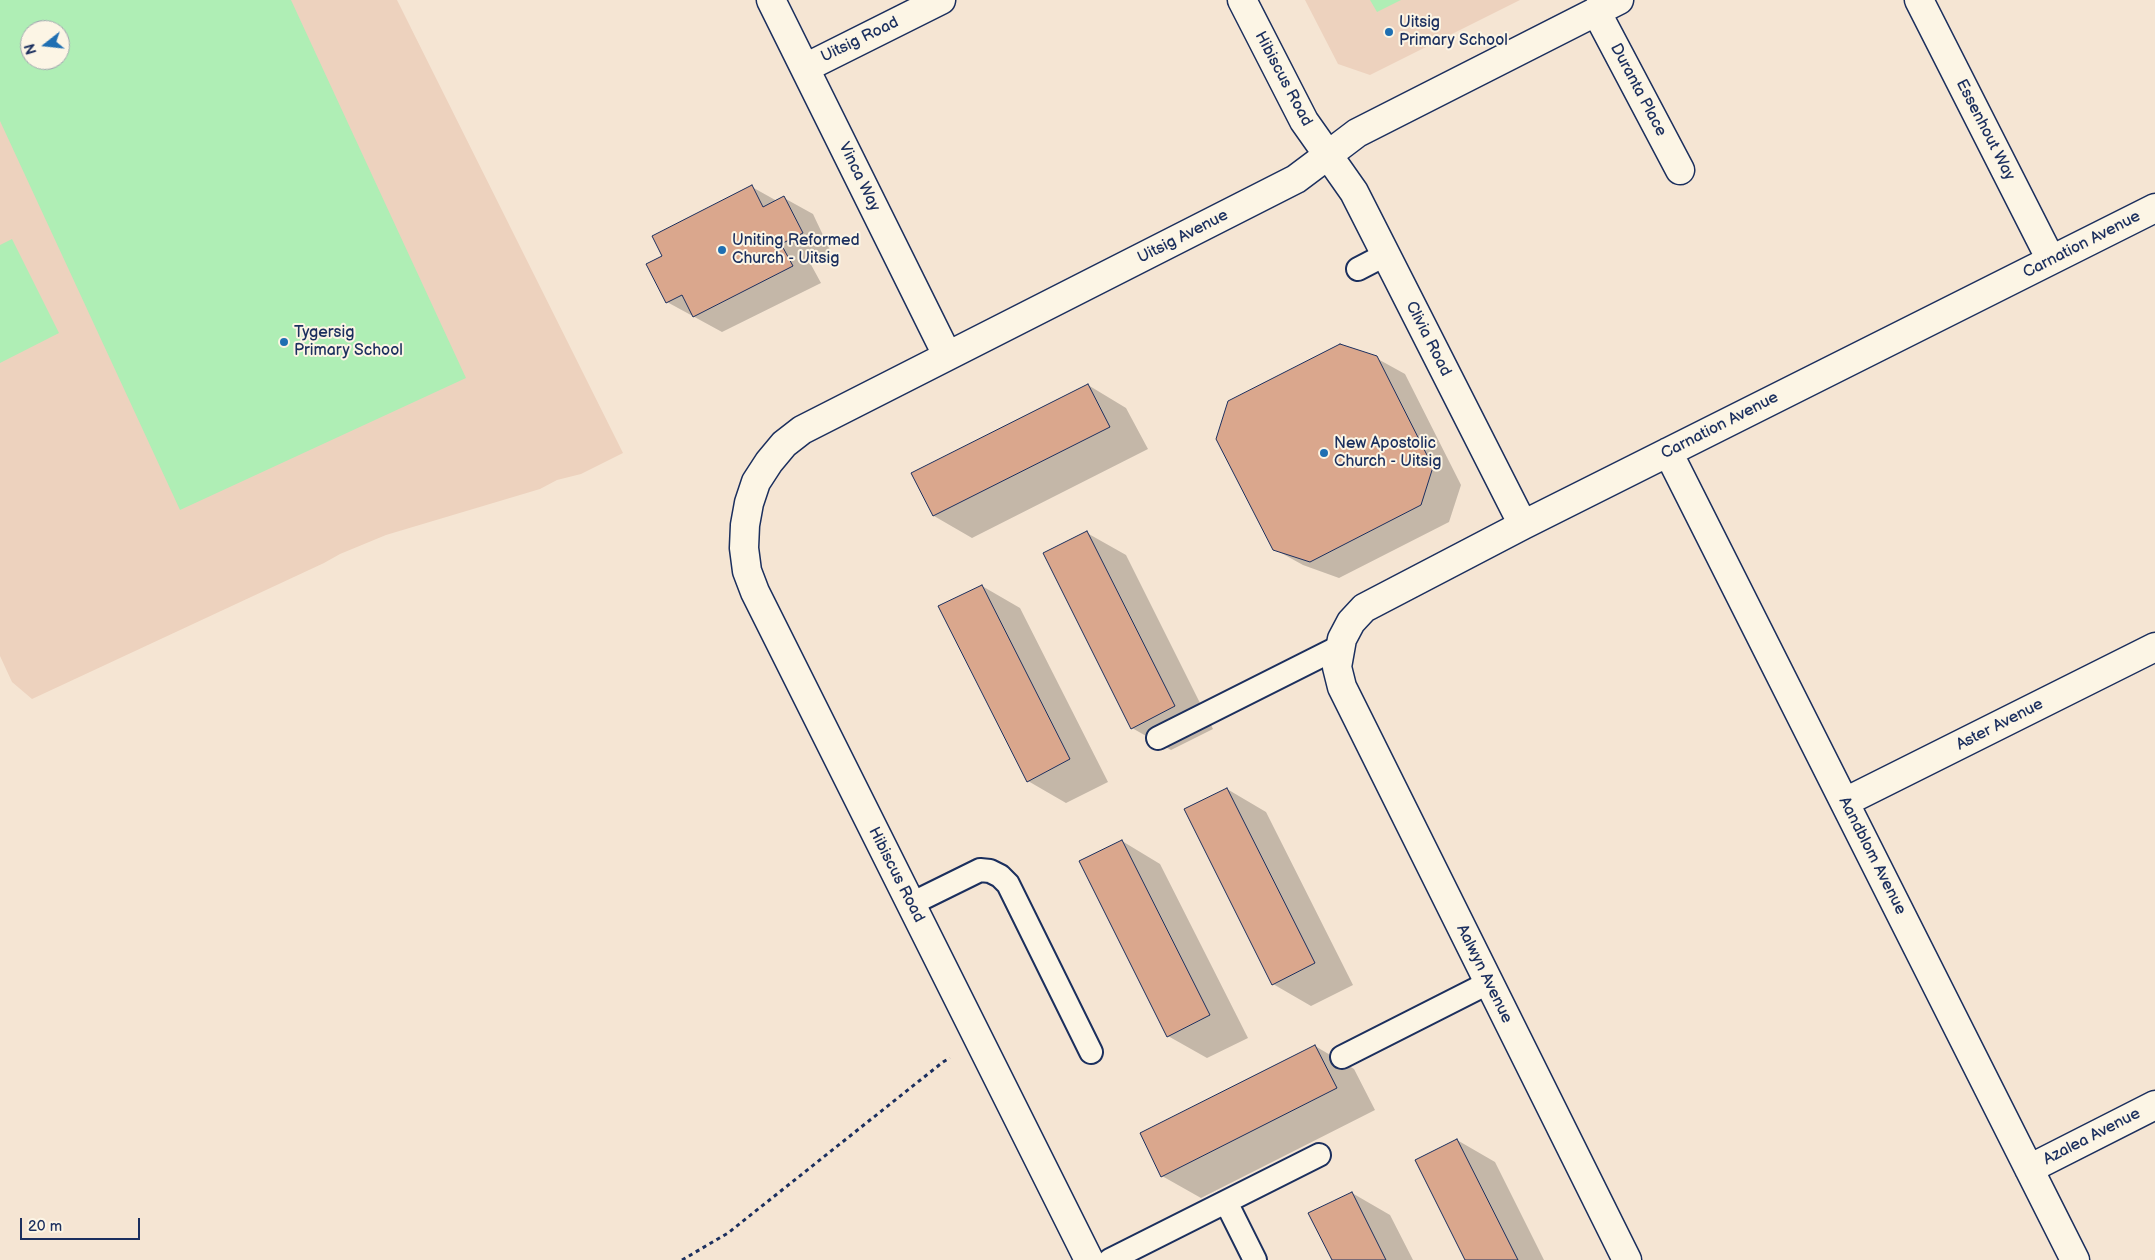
<!DOCTYPE html>
<style>
body{margin:0}
#map{position:relative;width:2155px;height:1260px;overflow:hidden;background:#f5e5d3;font-family:"Balsamiq Sans",sans-serif}
canvas{display:block}
.north{position:absolute;left:20px;top:20px;width:50px;height:50px;box-sizing:border-box;background:#fcf5e5;border:1px solid #a2a6af;border-radius:50%;rotate:254deg;font-size:14px;font-weight:700;line-height:20px;text-align:center;color:#1b2f5e}
.north::after{content:'';display:block;margin:auto;width:18px;height:22px;background:#1f6fb2;clip-path:polygon(50% 0,100% 100%,50% 72%,0 100%)}
.scale{position:absolute;left:20px;top:1218px;width:120px;height:22px;box-sizing:border-box;border:2px solid #1b2f5e;border-top:0;padding-left:6px;font-size:15px;line-height:18px;white-space:nowrap;color:#1b2f5e;-webkit-text-stroke:4px #fcf5e5;paint-order:stroke}
</style>
<div id="map">
<canvas width="2155" height="1260"></canvas>
<div class="north">N</div>
<div class="scale">20 m</div>
</div>
<script>
const context = document.querySelector('canvas').getContext('2d');
context.lineJoin = 'round';
function fill(path, color) {
  context.fillStyle = color;
  context.fill(path, 'evenodd');
}
function toPath(rows) {
  const path = new Path2D();
  for (const r of rows) {
    path.moveTo(r[0], r[1]);
    for (let i = 2; i < r.length; i += 2) path.lineTo(r[i], r[i + 1]);
  }
  return path;
}
function strokePath(path, color, width, dash) {
  context.strokeStyle = color;
  context.lineWidth = width;
  context.lineCap = dash ? 'butt' : 'round';
  context.setLineDash(dash || []);
  context.stroke(path);
}
function write(font, color, halo, rows, align = 'center') {
  context.font = font + ' "Balsamiq Sans",sans-serif';
  context.lineWidth = 4;
  context.setLineDash([]);
  context.textBaseline = 'middle';
  context.strokeStyle = halo;
  context.fillStyle = color;
  for (const [text, x, y, turn = 0] of rows) {
    context.save();
    context.translate(x, y);
    context.rotate((+turn || 0) * Math.PI / 180);
    context.textAlign = isNaN(turn) ? turn : align;
    if (halo) context.strokeText(text, 0, 0);
    context.fillText(text, 0, 0);
    context.restore();
  }
}
const built = toPath([
 [0,0,397,0,623,453,581,474,557,480,540,489,386,535,340,554,324,563,32,699,12,682,0,656],
 [30,30,60,30,60,60,30,60],
 [1305,0,1520,0,1370,75,1338,64]
]);
const green = toPath([
 [0,0,291,0,466,378,180,510,0,121],
 [30,30,60,30,60,60,30,60],
 [1370,0,1401,0,1377,12],
 [12,239,59,333,0,363,0,245]
]);
const shadow = toPath([
 [752,187,777,201,784,198,813,214,830,250,809,261,821,283,722,332,667,302,664,256],
 [1376,358,1405,374,1461,485,1449,522,1339,578,1303,565,1274,549],
 [1088,385,1126,408,1148,449,972,538,934,516],
 [1087,533,1126,555,1213,729,1171,750,1132,728],
 [982,586,1020,608,1108,782,1066,803,1028,781],
 [1227,789,1266,812,1353,985,1311,1006,1273,984],
 [1122,841,1160,864,1248,1038,1207,1058,1168,1036],
 [1315,1046,1354,1069,1375,1110,1201,1198,1162,1176],
 [1457,1140,1495,1162,1544,1260,1466,1260],
 [1352,1193,1390,1215,1413,1260,1333,1260]
]);
const building = toPath([
 [752,185,763,207,784,196,803,233,781,244,793,266,693,317,682,295,666,303,646,264,662,256,652,236,752,185],
 [1340,344,1377,356,1433,467,1421,505,1310,562,1273,550,1216,439,1228,401,1340,344],
 [1088,384,1110,427,933,516,911,473,1088,384],
 [1087,531,1175,706,1131,729,1043,553,1087,531],
 [982,585,1070,759,1027,782,938,606,982,585],
 [1227,788,1315,963,1272,985,1184,809,1227,788],
 [1122,840,1210,1015,1167,1037,1079,861,1122,840],
 [1315,1045,1337,1088,1161,1177,1140,1133,1315,1045],
 [1457,1139,1518,1260,1465,1260,1415,1160,1457,1139],
 [1352,1192,1386,1260,1332,1260,1308,1213,1352,1192]
]);
const path = toPath([
 [682,1260,728,1233,943,1062,950,1058]
]);
const lane = toPath([
 [1358,269,1385,255],
 [1158,738,1339,647],
 [911,904,980,870,990,871,1000,876,1008,884,1091,1052],
 [1342,1057,1488,983],
 [1226,1202,1255,1260],
 [1110,1260,1319,1155]
]);
const street = toPath([
 [771,0,947,355],
 [1919,0,2051,260],
 [1596,11,1680,170],
 [805,68,941,0],
 [1668,452,2075,1260],
 [1523,525,1354,192,1328,155,1357,133,1619,0],
 [1845,802,2155,647],
 [2029,1169,2155,1105],
 [1627,1260,1342,687,1337,667,1342,639,1351,622,1364,608,1523,525,2155,208]
]);
const secondary = toPath([
 [1089,1260,755,592,747,571,744,548,745,525,749,503,756,482,769,462,784,444,802,430,1296,179,1328,155,1304,121,1242,0]
]);
const markers = [
 [1389,32,5,"#1f6fb2"],
 [722,250,5,"#1f6fb2"],
 [284,342,5,"#1f6fb2"],
 [1324,453,5,"#1f6fb2"]
];
const poiNames = [
 ["Uitsig",1399,23],
 ["Primary School",1399,41],
 ["Uniting Reformed",732,241],
 ["Church - Uitsig",732,259],
 ["Tygersig",294,333],
 ["Primary School",294,351],
 ["New Apostolic",1334,444],
 ["Church - Uitsig",1334,462]
];
const streetNames = [
 ["Uitsig Road",860,40,-26],
 ["Hibiscus Road",1283,79,62],
 ["Duranta Place",1638,90,62],
 ["Essenhout Way",1985,130,63],
 ["Vinca Way",859,177,64],
 ["Uitsig Avenue",1183,237,-27],
 ["Carnation Avenue",2082,245,-27],
 ["Clivia Road",1428,339,63],
 ["Carnation Avenue",1720,426,-27],
 ["Aster Avenue",2000,725,-27],
 ["Aandblom Avenue",1872,856,63],
 ["Hibiscus Road",896,875,63],
 ["Aalwyn Avenue",1484,974,64],
 ["Azalea Avenue",2092,1137,-27]
];
fill(built, '#edd2be');
fill(green, '#afeeb5');
fill(shadow, '#0003');
fill(building, '#daa78d');
strokePath(building, '#1b2f5e', 1);
strokePath(lane, '#1b2f5e', 26);
strokePath(street, '#1b2f5e', 31);
strokePath(secondary, '#1b2f5e', 31);
strokePath(path, '#1b2f5e', 3, [4, 4]);
strokePath(lane, '#fcf5e5', 22);
strokePath(street, '#fcf5e5', 28);
strokePath(secondary, '#fcf5e5', 28);
for (const [x, y, r, color] of markers) {
  const dot = new Path2D();
  dot.arc(x, y, r, 0, 2 * Math.PI);
  context.fillStyle = color;
  context.fill(dot);
  strokePath(dot, '#fcf5e5', 2);
}
write('16px', '#1b2f5e', '#fcf5e5', poiNames, 'left');
write('16px', '#1b2f5e', '#fcf5e5', streetNames);
</script>
